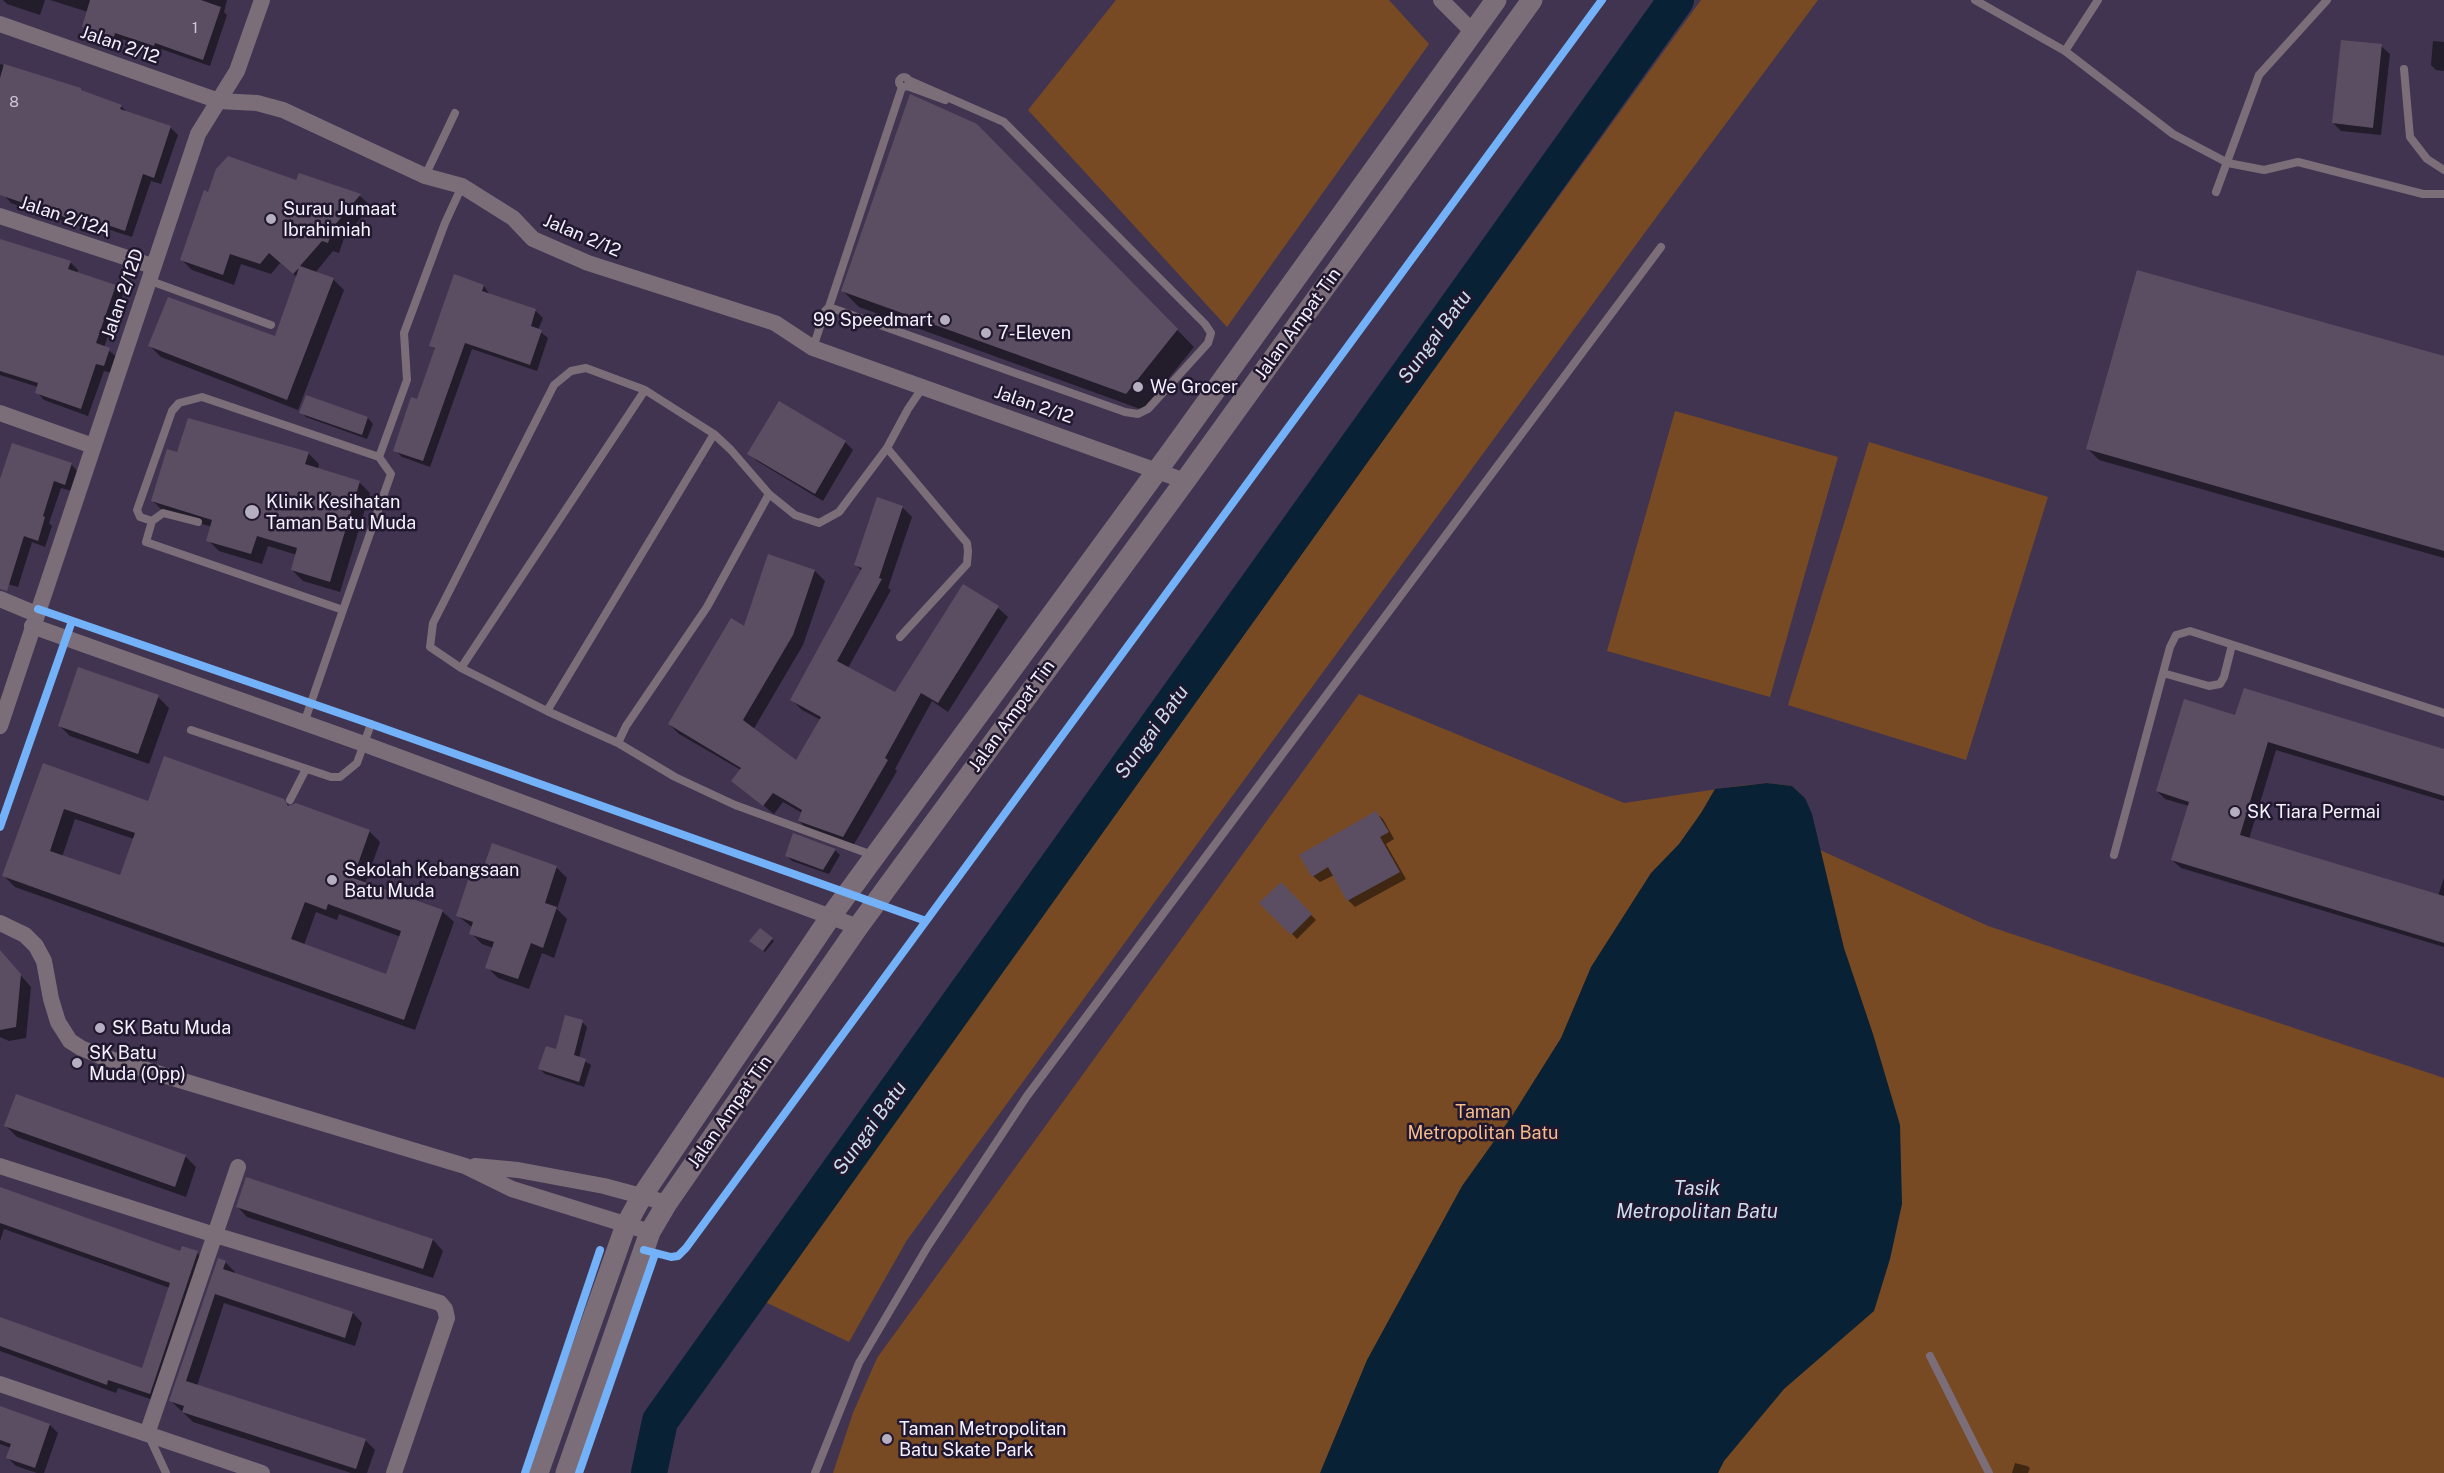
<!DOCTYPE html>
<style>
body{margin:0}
canvas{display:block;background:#403450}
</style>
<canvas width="2444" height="1473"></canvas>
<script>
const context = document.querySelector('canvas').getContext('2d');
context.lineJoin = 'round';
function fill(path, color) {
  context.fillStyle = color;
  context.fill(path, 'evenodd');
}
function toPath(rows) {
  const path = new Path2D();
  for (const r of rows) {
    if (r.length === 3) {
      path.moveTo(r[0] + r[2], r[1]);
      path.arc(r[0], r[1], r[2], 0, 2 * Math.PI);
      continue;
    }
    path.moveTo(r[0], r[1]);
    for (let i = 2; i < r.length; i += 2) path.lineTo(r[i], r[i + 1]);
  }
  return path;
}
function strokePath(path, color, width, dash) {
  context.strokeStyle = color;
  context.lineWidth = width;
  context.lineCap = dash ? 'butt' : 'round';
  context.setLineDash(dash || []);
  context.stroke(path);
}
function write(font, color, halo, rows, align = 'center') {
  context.font = font + ' "Public Sans",sans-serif';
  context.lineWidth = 5;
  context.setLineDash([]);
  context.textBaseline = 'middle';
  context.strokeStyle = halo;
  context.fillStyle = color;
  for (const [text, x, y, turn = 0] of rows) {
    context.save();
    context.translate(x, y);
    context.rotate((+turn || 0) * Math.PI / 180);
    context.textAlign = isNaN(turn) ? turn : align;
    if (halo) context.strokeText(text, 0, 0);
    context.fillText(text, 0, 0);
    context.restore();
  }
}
const green = toPath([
 [1116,0,1389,0,1429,44,1227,327,1028,110],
 [1701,0,1818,0,1660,212,907,1240,849,1342,761,1300],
 [1675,411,1838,457,1770,697,1607,651],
 [1869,442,2048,497,1966,760,1788,705],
 [1359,694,1624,803,1738,786,1767,783,1792,786,1805,798,1820,850,1988,926,2444,1078,2444,1473,833,1473,853,1413,877,1358]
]);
const water = toPath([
 [1767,783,1792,786,1805,798,1812,814,1844,948,1873,1034,1900,1125,1902,1204,1890,1259,1874,1311,1784,1389,1724,1461,1718,1473,1320,1473,1367,1360,1462,1186,1512,1116,1561,1038,1591,967,1651,873,1679,844,1701,813,1715,789]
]);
const shadow = toPath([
 [3,0,45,0,40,15,7,4],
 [50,0,227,0,224,12,227,15,210,66,161,49,160,52,122,39,121,43,91,34,84,27,88,12],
 [2433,41,2444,42,2444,71,2436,70,2431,65],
 [2381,46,2390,54,2381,135,2341,131,2333,123],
 [0,64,81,90,84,93,121,106,128,113,170,127,178,135,161,184,151,181,132,237,89,223,87,229,11,203,4,195,0,188],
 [976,125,1194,347,1143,410,859,307,843,291],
 [300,175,360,196,371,206,344,238,339,253,333,251,315,273,333,279,344,290,298,410,161,357,150,346,276,338,297,277,280,263,271,274,241,264,234,285,192,270,181,259,297,182],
 [0,241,70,262,78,270,77,273,115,287,123,294,104,347,117,357,112,373,104,371,88,416,44,400,37,392,38,387,0,375],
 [454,276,484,286,490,295,536,311,543,318,538,330,548,338,537,371,472,349,430,467,402,457,395,450,418,401,436,350,431,346],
 [2444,358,2444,558,2099,460,2088,449],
 [306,397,368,418,373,424,367,439,306,417,301,412],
 [845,442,853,450,823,501,757,461,749,453],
 [308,453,319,464,318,469,359,482,370,493,340,592,303,581,292,570,297,555,268,546,262,564,219,551,208,540,212,527,164,512,153,501,178,454],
 [71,464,78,472,72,491,61,488,49,523,52,526,45,547,32,542,18,587,0,582,0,484],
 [902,507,912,517,888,588,891,590,848,668,896,694,998,608,1008,617,948,712,932,701,895,769,897,771,853,846,809,831,799,821,802,813,783,802,774,814,733,781,741,770,679,734,669,724,745,628,815,571,825,581,803,645,753,730,796,762,821,720,802,710,792,700,862,571,856,565],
 [158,697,169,708,149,764,70,736,59,725],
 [2236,717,2444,752,2444,801,2276,750,2249,839,2438,896,2444,878,2444,947,2181,868,2172,860,2189,806,2165,799,2157,791],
 [44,765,149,803,283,800,290,807,369,831,380,842,365,884,443,912,454,922,415,1030,15,887,4,876],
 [75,819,134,839,121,877,62,857],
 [316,912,337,920,339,914,401,937,387,976,304,945],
 [1376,813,1383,819,1394,839,1386,844,1406,879,1355,907,1348,900,1334,875,1320,882,1313,876],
 [835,850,840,855,829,874,792,861,787,856],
 [556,867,567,878,557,909,567,919,554,958,542,953,529,989,498,978,487,967,493,948,482,944,471,933,473,928,458,916,482,877],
 [1281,884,1316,920,1297,939,1261,903],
 [772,939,774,941,765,952,753,943],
 [0,952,31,987,26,1038,9,1041,0,1037],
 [582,1022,587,1027,579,1058,591,1065,584,1087,545,1074,540,1069],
 [6,1126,185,1156,196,1167,186,1197,17,1137],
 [247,1179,433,1240,443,1251,433,1278,247,1217,237,1206],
 [0,1189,181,1253,197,1253,207,1262,159,1402,118,1388,116,1393,0,1351,0,1319,143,1370,170,1288,4,1229,0,1241],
 [225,1262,235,1272,234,1274,353,1313,362,1323,355,1346,224,1303,197,1386,365,1440,375,1450,367,1473,351,1473,193,1422,171,1401],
 [0,1408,50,1425,58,1433,44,1473,37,1473,16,1466,8,1458,11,1448,0,1444],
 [2015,1463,2027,1466,2030,1468,2028,1473,2012,1473]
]);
const river = toPath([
 [649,1473,660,1421,1676,0]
]);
const building = toPath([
 [90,0,201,0,221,7,203,60,155,43,154,46,115,33,114,37,82,27],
 [2341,40,2382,44,2373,128,2332,123],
 [4,64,81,88,81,90,122,105,120,109,171,126,154,178,143,174,125,231,81,216,79,222,0,195,0,78],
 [910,94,977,124,1178,329,1126,394,841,291],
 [228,156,296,180,299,173,361,194,334,226,328,243,322,241,300,266,334,278,287,400,148,346,168,297,275,336,299,268,293,274,269,253,260,264,230,254,223,275,180,260,204,190,208,192,216,169],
 [0,239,71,261,68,269,116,285,96,343,110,348,104,366,96,364,81,409,35,393,38,383,0,371],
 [2137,270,2444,356,2444,551,2086,449],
 [454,274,484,285,482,291,536,309,531,326,542,330,530,365,465,343,423,461,393,451,411,397,417,399,435,348,429,346],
 [306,395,368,417,362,435,299,413],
 [779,401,846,441,815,494,747,454],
 [188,418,309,452,305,464,360,481,330,582,291,570,297,548,257,536,251,554,206,541,212,520,151,501,167,449,177,452],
 [12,443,72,463,65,485,54,481,43,516,45,517,38,541,24,536,7,591,0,589,0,479],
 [877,497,903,506,879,578,882,579,837,661,895,692,963,584,999,606,938,703,921,693,885,758,888,760,843,837,798,821,802,810,773,793,763,806,731,781,741,768,668,724,731,618,744,626,768,554,815,570,793,635,743,720,796,760,821,717,790,700,862,568,854,565],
 [78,667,159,695,138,754,58,726],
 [2244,688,2444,749,2444,796,2268,742,2240,835,2444,896,2444,943,2171,860,2189,802,2156,791,2184,699,2235,715],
 [164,756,284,799,288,806,296,803,370,830,353,878,443,910,404,1020,2,876,43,763,148,801],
 [64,809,135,833,120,875,50,851],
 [305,902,326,910,328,904,401,931,386,974,291,939],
 [1376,811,1389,832,1380,837,1400,872,1347,901,1328,867,1312,877,1299,855],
 [793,833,836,849,823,870,785,856],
 [492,843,557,866,545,903,557,907,543,948,531,943,518,979,485,968,494,942,469,934,473,922,456,916,471,871,481,875],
 [1281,882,1312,914,1291,935,1259,903],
 [760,928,773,938,763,951,749,941],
 [0,950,21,974,16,1027,0,1030],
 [565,1015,583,1020,574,1055,586,1059,579,1082,538,1069,546,1046,556,1049],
 [16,1094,186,1155,175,1187,4,1126],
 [246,1177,433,1239,423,1269,236,1207],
 [0,1187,180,1251,182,1246,198,1251,150,1394,108,1380,107,1385,0,1346,0,1317,142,1368,170,1283,0,1223],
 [218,1258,226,1261,223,1269,353,1312,345,1338,215,1294,186,1381,366,1439,356,1469,182,1412,184,1406,169,1401],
 [0,1406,50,1424,35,1468,6,1458,11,1444,0,1440]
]);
const service = toPath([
 [1975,0,2065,51],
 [2098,0,2065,51,2173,134,2228,163,2264,170,2298,162,2423,194,2444,194],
 [2404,69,2410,137,2427,159,2444,170],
 [904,82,5],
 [907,86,945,100],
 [902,87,829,307,1125,412,1138,414,1148,409,1208,343,1211,333,1205,324,1004,122,908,80],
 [425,176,455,113],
 [2216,192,2259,75,2327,0],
 [148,280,271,325],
 [813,348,825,311,829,307],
 [714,434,547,711,461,668,645,390,714,434,731,450,769,494,795,515,819,523,839,512,887,448,908,409,923,387],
 [887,448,967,543,968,551,967,564,900,637],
 [379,457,407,380,404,333,445,223,462,186],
 [769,494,707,607,626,726,618,743,675,777,735,805,875,856],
 [152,521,140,517,137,510,172,411,179,403,202,397,379,457,391,474,343,610],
 [198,522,163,513,152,521,146,542,343,610,304,723],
 [461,668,430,647,433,623,554,385,571,371,586,368,645,390],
 [2163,673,2209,686,2220,684,2224,677,2232,645],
 [547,711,618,743],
 [191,730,331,777,340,777,357,763,371,724],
 [290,800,306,769],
 [2114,855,2170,647,2176,635,2190,631,2444,713],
 [1930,1356,1989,1473],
 [148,1434,166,1473],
 [815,1473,859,1363,928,1246,1027,1096,1661,247]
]);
const minor = toPath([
 [1441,0,1473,32],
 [0,24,219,101,257,103,283,110,425,176,462,186,513,218,533,239,588,263,775,323,813,348,1185,481],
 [0,216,152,266],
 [0,413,93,446],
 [0,599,36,614],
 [32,626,364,744,858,927],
 [0,726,198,134,237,71,262,0],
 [0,923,25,935,36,946,44,961,51,999,58,1022,70,1041,81,1048,100,1056,465,1166,512,1189,650,1232],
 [0,1166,215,1235,440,1303,445,1309,447,1318,394,1473],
 [475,1166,518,1170,604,1186,667,1203],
 [0,1384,262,1473],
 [147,1434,238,1167]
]);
const tertiary = toPath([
 [538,1473,626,1225,642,1196,831,916,1173,449,1496,0],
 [566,1473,650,1232,667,1203,858,927,1185,481,1532,0]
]);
const cycleway = toPath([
 [38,609,371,724,926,921],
 [0,827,72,621],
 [644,1250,671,1257,678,1256,686,1248,1602,0],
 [525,1473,600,1250],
 [579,1473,655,1254]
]);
const markers = [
 [271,219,6,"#b6afc1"],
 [945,320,6,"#b6afc1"],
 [986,333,6,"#b6afc1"],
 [1138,387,6,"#b6afc1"],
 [252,512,8,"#b6afc1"],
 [2235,812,6,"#b6afc1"],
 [332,880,6,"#b6afc1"],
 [100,1028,6,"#b6afc1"],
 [77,1063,6,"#b6afc1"],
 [887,1439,6,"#b6afc1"]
];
const numberNames = [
 ["1",195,28],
 ["8",14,102]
];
const streetNames = [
 ["Jalan 2/12",120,45,19],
 ["Jalan 2/12A",65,217,18],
 ["Jalan 2/12",582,236,23],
 ["Jalan 2/12D",123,294,-71],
 ["Jalan Ampat Tin",1298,324,-54],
 ["Jalan 2/12",1034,405,19],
 ["Jalan Ampat Tin",1012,716,-54],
 ["Jalan Ampat Tin",730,1112,-55]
];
const poiNames = [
 ["Surau Jumaat",283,209],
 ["Ibrahimiah",283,230],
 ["99 Speedmart",933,320,"right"],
 ["7-Eleven",998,333],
 ["We Grocer",1150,387],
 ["Klinik Kesihatan",266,502],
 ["Taman Batu Muda",266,523],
 ["SK Tiara Permai",2247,812],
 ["Sekolah Kebangsaan",344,870],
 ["Batu Muda",344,891],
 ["SK Batu Muda",112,1028],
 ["SK Batu",89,1053],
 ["Muda (Opp)",89,1074],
 ["Taman Metropolitan",899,1429],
 ["Batu Skate Park",899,1450]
];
const parkNames = [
 ["Taman",1483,1112],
 ["Metropolitan Batu",1483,1133]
];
const waterNames = [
 ["Sungai Batu",1435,337,-54],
 ["Sungai Batu",1152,732,-54],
 ["Sungai Batu",870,1128,-54],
 ["Tasik",1697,1189],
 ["Metropolitan Batu",1697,1212]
];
fill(green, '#784a23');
fill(water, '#082134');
fill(shadow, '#0007');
strokePath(river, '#082134', 36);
fill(building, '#5b4e63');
strokePath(service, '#7c6e79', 8);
strokePath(minor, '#7c6e79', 16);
strokePath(tertiary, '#7c6e79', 21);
strokePath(cycleway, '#73b2f8', 8);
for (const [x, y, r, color] of markers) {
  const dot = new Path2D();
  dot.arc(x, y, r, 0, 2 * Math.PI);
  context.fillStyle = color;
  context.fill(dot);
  strokePath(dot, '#21182f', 2);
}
write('15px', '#cec8d7', null, numberNames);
write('18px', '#f5f1fe', '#21182f', streetNames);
write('18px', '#f5f1fe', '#21182f', poiNames, 'left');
write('18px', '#f5bc8c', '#21182f', parkNames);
write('italic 20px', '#cadeee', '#21182f', waterNames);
</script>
